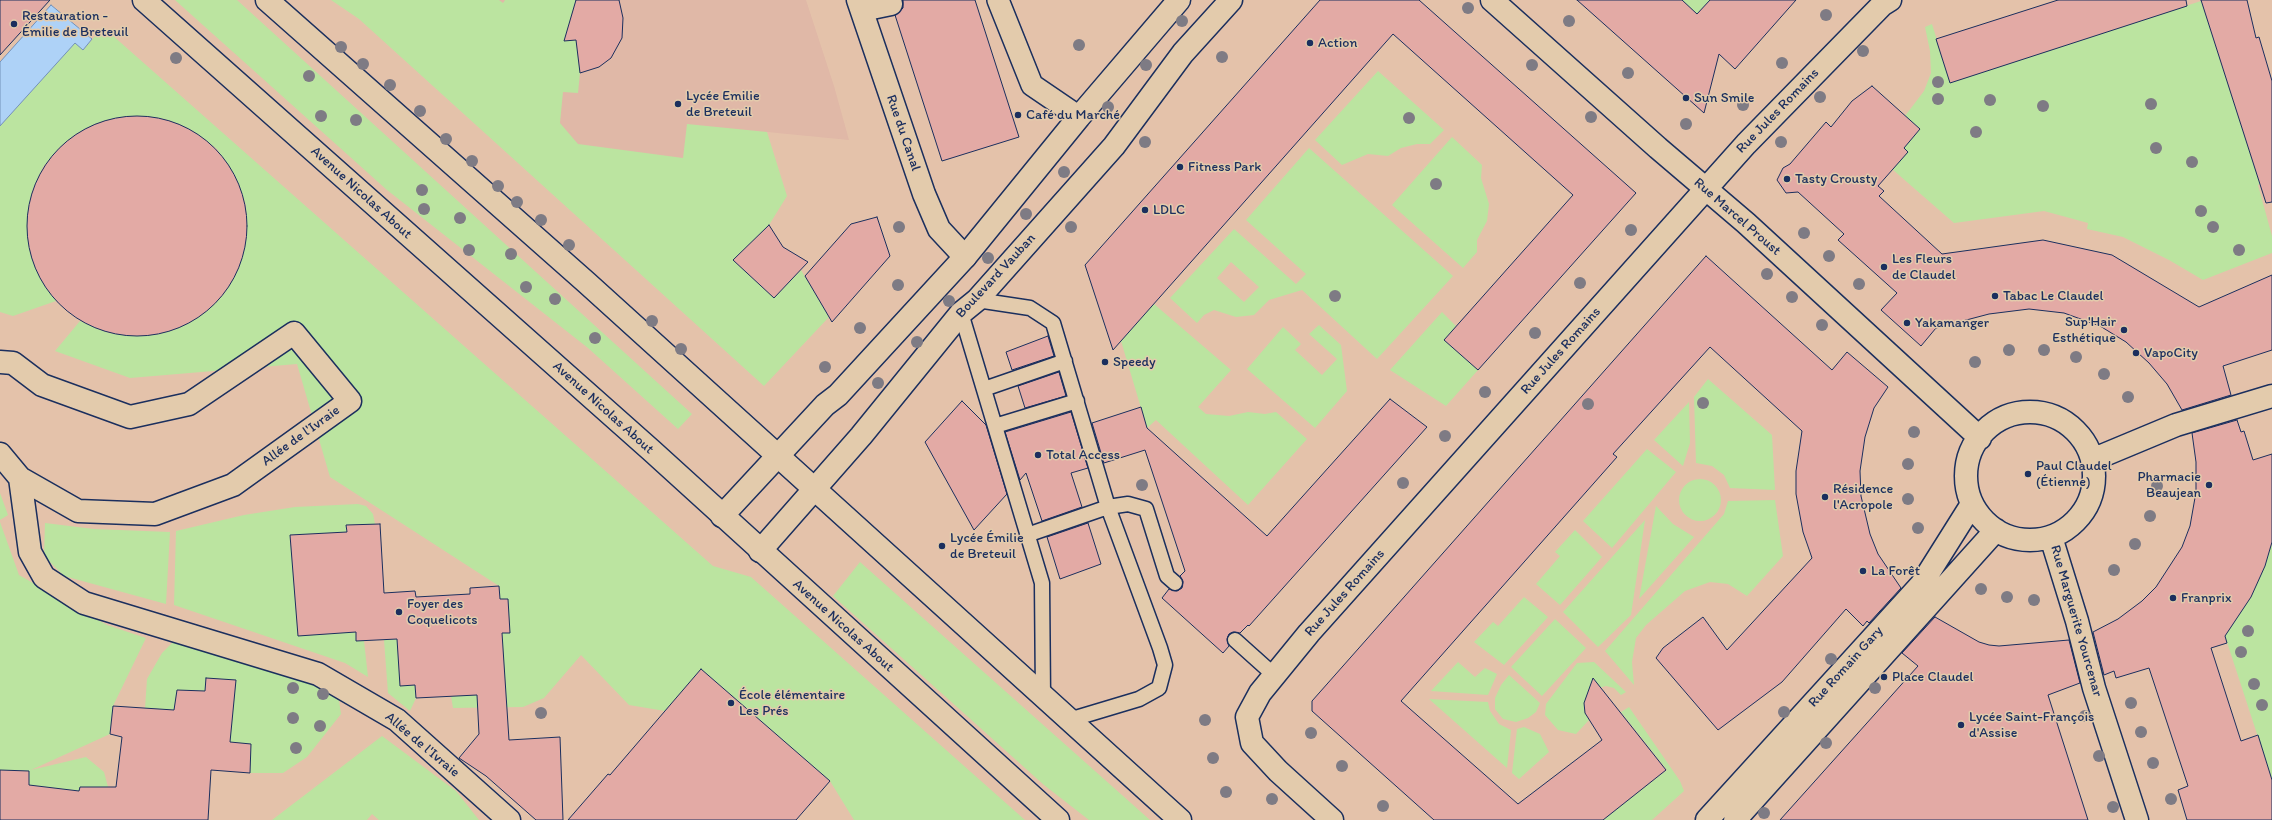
<!DOCTYPE html>
<meta charset="utf-8">
<style>
body{margin:0}
canvas{display:block;background:#e4c2aa}
</style>
<canvas width="2272" height="820"></canvas>
<script>
const context = document.querySelector('canvas').getContext('2d');
context.lineJoin = 'round';
function fill(path, color) {
  context.fillStyle = color;
  context.fill(path, 'evenodd');
}
function toPath(rows) {
  const path = new Path2D();
  for (const r of rows) {
    if (r.length === 3) {
      path.moveTo(r[0] + r[2], r[1]);
      path.arc(r[0], r[1], r[2], 0, 2 * Math.PI);
      continue;
    }
    path.moveTo(r[0], r[1]);
    for (let i = 2; i < r.length; i += 2) path.lineTo(r[i], r[i + 1]);
  }
  return path;
}
function strokePath(path, color, width, dash) {
  context.strokeStyle = color;
  context.lineWidth = width;
  context.lineCap = dash ? 'butt' : 'round';
  context.setLineDash(dash || []);
  context.stroke(path);
}
function write(font, color, halo, rows, align = 'center') {
  context.font = font + ' Itim,sans-serif';
  context.lineWidth = 3;
  context.setLineDash([]);
  context.textBaseline = 'middle';
  context.strokeStyle = halo;
  context.fillStyle = color;
  for (const [text, x, y, turn = 0] of rows) {
    context.save();
    context.translate(x, y);
    context.rotate((+turn || 0) * Math.PI / 180);
    context.textAlign = isNaN(turn) ? turn : align;
    if (halo) context.strokeText(text, 0, 0);
    context.fillText(text, 0, 0);
    context.restore();
  }
}
const built = toPath([
 [412,0,806,0,834,86,849,140,767,132,632,202]
]);
const green = toPath([
 [175,0,237,0,692,414,678,429,588,348,387,190],
 [331,0,499,0,503,3,505,0,576,0,564,41,576,40,580,73,578,93,563,92,560,123,578,144,683,158,687,124,767,132,787,196,769,225,733,260,774,298,801,270,829,317,764,386,359,19],
 [1682,0,1710,0,1697,14],
 [2201,1,2260,184,2258,185,2272,236,2272,253,2203,280,2169,260,2123,237,2087,229,2088,223,2044,211,1954,223,1892,169,1904,148,1920,129,1905,116,1924,91,1931,73,1930,51,1925,27,1932,24,1950,82],
 [103,27,713,566,751,577,1025,820,854,820,830,781,701,669,665,711,629,705,581,655,544,698,523,707,453,708,451,696,477,688,477,699,506,697,502,633,509,633,500,599,499,586,330,477,297,364,130,378,55,351,80,321,109,333,144,336,174,330,203,314,224,294,239,268,247,237,246,205,236,178,217,149,193,131,165,119,132,116,101,122,76,134,60,147,43,167,32,191,28,214,29,248,40,278,56,301,13,316,0,312,0,126,75,42,83,50],
 [1378,71,1444,130,1430,144,1417,144,1401,148,1388,156,1368,154,1342,165,1315,140],
 [1452,137,1482,165,1481,178,1489,204,1487,221,1477,240,1477,252,1463,268,1392,205],
 [1309,148,1453,276,1377,359,1302,290,1269,300,1254,315,1236,317,1214,310,1204,315,1197,323,1170,298,1234,229,1296,284,1306,274,1246,220],
 [1231,262,1259,287,1244,302,1217,278],
 [1154,304,1231,370,1198,407,1206,414,1229,416,1248,412,1265,414,1276,412,1307,439,1248,505,1156,420,1147,428,1121,341],
 [1442,312,1456,326,1444,340,1478,370,1446,406,1390,370],
 [1319,325,1341,345,1347,391,1315,428,1247,369,1283,327,1301,344,1295,350,1322,375,1337,359,1309,334],
 [1708,379,1772,435,1775,490,1730,488,1724,475,1712,466,1696,463,1694,397],
 [1689,402,1690,443,1683,466,1654,440],
 [1647,449,1676,472,1612,548,1583,521],
 [1700,500,21],
 [0,493,8,515,0,520],
 [1775,500,1783,556,1747,596,1728,584,1710,582,1685,591,1646,625,1636,638,1632,662,1634,685,1605,651,1724,514,1728,501],
 [358,504,366,506,373,514,375,524,346,525,347,532,290,535,298,636,328,634,355,626,356,641,364,641,368,677,345,663,174,605,176,531,244,515,295,507],
 [1656,506,1673,524,1694,537,1639,599],
 [1645,520,1631,615,1598,647,1563,612],
 [0,522,19,575,107,625,146,638,113,706,110,734,31,770,86,757,104,772,108,787,80,787,79,791,29,785,0,770],
 [45,523,94,529,170,532,166,604,64,576,44,556],
 [1575,530,1602,557,1560,605,1536,584,1560,556,1555,552],
 [2272,544,2272,780,2225,636,2251,597],
 [860,562,1086,763,1150,820,1089,820,1044,785,833,596],
 [1524,597,1548,617,1504,665,1474,642,1493,622,1498,626],
 [1555,619,1586,648,1542,696,1511,667],
 [407,630,415,685,416,698,410,711,388,693,384,640,384,631],
 [177,638,269,669,338,694,341,714,307,757,283,773,250,773,251,744,230,742,236,680,207,678,205,691,177,690,174,710,145,708,147,679,162,653],
 [1458,662,1475,677,1485,668,1497,674,1488,695,1431,691],
 [1594,662,1626,692,1621,695,1614,688,1606,686,1591,690,1584,703,1585,713,1589,720,1576,734,1558,730,1545,715,1546,704,1577,663],
 [1509,675,1540,703,1536,712,1528,718,1516,722,1503,719,1495,709,1495,698,1501,685],
 [1429,699,1488,702,1490,711,1499,724,1511,730,1507,768],
 [1629,707,1680,781,1684,791,1652,820,1603,820,1667,770,1621,712],
 [1524,727,1540,734,1549,752,1519,779,1512,773,1517,729],
 [382,736,456,791,479,820,379,820,372,814,367,820,272,820]
]);
const water = toPath([
 [51,5,92,39,83,50,75,43,0,126,0,62,51,5]
]);
const building = toPath([
 [0,0,50,0,0,55,0,0],
 [576,0,619,0,623,18,622,38,611,58,599,67,580,73,576,40,564,41,576,0],
 [903,0,975,0,1019,137,942,161,895,15,903,8,903,0],
 [1320,0,1419,0,1636,193,1478,370,1444,340,1573,195,1393,34,1113,350,1085,265,1320,0],
 [1577,0,1682,0,1697,14,1710,0,1796,0,1735,69,1719,54,1704,113,1577,0],
 [2058,0,2186,0,2187,6,1950,83,1936,39,2058,0],
 [2201,0,2247,0,2256,38,2259,37,2272,81,2272,202,2266,203,2201,0],
 [1872,86,1920,129,1904,148,1908,152,1878,186,1884,191,1879,196,1942,254,2043,240,2112,255,2199,307,2272,275,2272,350,2223,366,2231,395,2182,410,2167,384,2149,363,2126,342,2100,326,2064,313,2029,309,1989,314,1936,328,1921,346,1881,310,1897,293,1838,240,1844,234,1798,192,1786,193,1777,180,1783,168,1790,164,1826,122,1831,127,1852,101,1872,86],
 [137,226,110],
 [877,217,890,256,832,322,805,276,851,224,877,217],
 [769,225,783,247,808,262,774,298,733,260,769,225],
 [1706,256,1832,370,1847,352,1888,387,1874,408,1865,437,1860,471,1861,496,1870,534,1878,554,1901,588,1869,623,1867,621,1863,626,1846,609,1782,682,1718,730,1656,658,1663,648,1703,617,1727,650,1812,558,1803,532,1796,494,1796,471,1802,431,1710,347,1613,454,1617,457,1594,483,1401,701,1518,804,1602,740,1585,713,1584,703,1593,678,1666,770,1603,820,1434,820,1312,711,1312,701,1706,256],
 [1048,336,1054,356,1012,370,1006,352,1048,336],
 [1059,372,1066,396,1025,408,1018,386,1059,372],
 [1390,399,1427,427,1249,626,1248,625,1240,633,1233,632,1229,634,1227,639,1229,646,1223,653,1162,598,1169,589,1177,591,1182,588,1183,581,1180,576,1185,571,1145,450,1104,463,1092,423,1141,407,1147,428,1267,536,1390,399],
 [962,401,986,425,1007,494,974,530,925,442,962,401],
 [1071,412,1088,468,1071,473,1082,507,1042,521,1026,473,1020,480,1005,432,1071,412],
 [2237,420,2241,432,2244,431,2253,460,2272,454,2272,542,2265,566,2251,597,2225,636,2227,643,2211,648,2241,741,2258,735,2272,780,2272,820,2187,820,2178,790,2188,786,2149,668,2116,678,2114,671,2104,675,2093,632,2118,619,2142,601,2156,587,2182,547,2190,526,2196,492,2196,462,2192,433,2237,420],
 [1088,523,1101,564,1060,579,1047,537,1088,523],
 [380,524,384,593,415,591,416,597,470,594,470,588,499,586,500,599,508,599,510,633,502,633,509,740,560,737,563,820,536,820,486,776,459,758,479,734,477,695,416,698,415,685,400,686,397,639,356,641,356,632,298,636,290,535,347,532,346,525,380,524],
 [1935,617,1979,642,1989,645,1999,646,2069,640,2080,683,2048,695,2088,820,1780,820,1918,666,1902,653,1935,617],
 [701,669,830,781,796,820,568,820,608,774,610,775,701,669],
 [206,678,236,680,230,742,251,744,250,773,211,770,208,820,0,820,0,770,29,771,29,785,79,791,80,787,116,787,122,737,110,734,113,706,174,710,177,690,205,691,206,678]
]);
const service = toPath([
 [977,300,1030,308,1053,323,1108,507,1128,504,1146,509,1167,576,1175,583],
 [961,313,1042,583,1043,697],
 [984,389,1065,361],
 [995,426,1077,401],
 [1027,535,1108,507,1160,648,1165,665,1159,688,1139,699,1069,720],
 [1235,640,1274,675]
]);
const pedestrian = toPath([
 [998,0,1032,85,1079,117]
]);
const minor = toPath([
 [858,0,924,194,939,229,965,257],
 [1492,0,1658,148,1746,223,1980,438],
 [862,10,891,4],
 [0,362,13,363,42,385,130,417,189,404,294,333,350,401,233,485,155,514,78,511,20,478,0,454],
 [2030,476,64],
 [2092,460,2176,425,2272,396],
 [20,478,30,552,44,577,84,603,318,674,397,720,509,820],
 [2051,537,2077,621,2094,688,2137,820],
 [1332,820,1278,771,1252,743,1247,717,1260,693,1309,633,1746,144,1882,5,1890,0],
 [1707,820,1921,585,1972,504],
 [1735,820,1996,530]
]);
const tertiary = toPath([
 [722,516,825,405,838,395,965,257,1079,117,1179,0],
 [760,551,861,436,961,313,977,300,1114,146,1183,53,1231,0]
]);
const secondary = toPath([
 [144,0,652,451,1058,820],
 [267,0,587,283,1180,820]
]);
const trees = [
 [1468,8],
 [1826,15],
 [1182,21],
 [1569,21],
 [1079,45],
 [341,47],
 [1863,51],
 [1222,57],
 [176,58],
 [1782,63],
 [363,64],
 [1146,65],
 [1532,65],
 [1628,73],
 [309,76],
 [1938,82],
 [390,85],
 [1820,97],
 [1938,99],
 [1990,100],
 [2151,104],
 [1743,105],
 [2043,106],
 [1108,107],
 [420,111],
 [321,116],
 [1591,117],
 [1409,118],
 [356,120],
 [1686,124],
 [1976,132],
 [446,139],
 [1145,142],
 [1781,142],
 [2156,148],
 [472,161],
 [2192,162],
 [1064,172],
 [1436,184],
 [498,186],
 [422,190],
 [517,202],
 [424,209],
 [2201,211],
 [1026,214],
 [460,218],
 [541,220],
 [899,227],
 [1071,227],
 [2213,227],
 [1631,230],
 [1804,233],
 [569,245],
 [469,250],
 [2239,250],
 [511,254],
 [1829,256],
 [988,258],
 [1767,274],
 [1580,283],
 [1859,284],
 [898,285],
 [526,287],
 [1335,296],
 [1792,297],
 [555,299],
 [949,301],
 [652,321],
 [1822,325],
 [860,328],
 [1535,333],
 [595,338],
 [917,342],
 [681,349],
 [2009,350],
 [2044,350],
 [2076,357],
 [1975,362],
 [825,367],
 [2104,374],
 [878,383],
 [1485,392],
 [2128,397],
 [1703,403],
 [1588,404],
 [1914,432],
 [1445,436],
 [1908,464],
 [1403,483],
 [1142,485],
 [2157,486],
 [1908,499],
 [2150,516],
 [1918,528],
 [2135,544],
 [2114,570],
 [1981,589],
 [2007,597],
 [2034,600],
 [2248,631],
 [2241,652],
 [1831,659],
 [2254,684],
 [293,688],
 [1875,688],
 [323,694],
 [2131,703],
 [2262,705],
 [1784,712],
 [541,713],
 [2085,716],
 [293,718],
 [1205,720],
 [320,726],
 [2141,732],
 [1311,733],
 [1826,743],
 [296,748],
 [2099,756],
 [1213,758],
 [2153,763],
 [1342,766],
 [1226,792],
 [1272,799],
 [2171,799],
 [1383,806],
 [2113,807],
 [1764,813]
];
const markers = [
 [14,24,4,"#1b2f5e"],
 [1310,43,4,"#1b2f5e"],
 [1686,98,4,"#1b2f5e"],
 [678,104,4,"#1b2f5e"],
 [1018,115,4,"#1b2f5e"],
 [1180,167,4,"#1b2f5e"],
 [1787,179,4,"#1b2f5e"],
 [1145,210,4,"#1b2f5e"],
 [1884,267,4,"#1b2f5e"],
 [1995,296,4,"#1b2f5e"],
 [1907,323,4,"#1b2f5e"],
 [2124,330,4,"#1b2f5e"],
 [2136,353,4,"#1b2f5e"],
 [1105,362,4,"#1b2f5e"],
 [1038,455,4,"#1b2f5e"],
 [2028,474,4,"#1b2f5e"],
 [2209,485,4,"#1b2f5e"],
 [1825,497,4,"#1b2f5e"],
 [942,546,4,"#1b2f5e"],
 [1863,571,4,"#1b2f5e"],
 [2173,598,4,"#1b2f5e"],
 [399,612,4,"#1b2f5e"],
 [1884,677,4,"#1b2f5e"],
 [731,703,4,"#1b2f5e"],
 [1961,725,4,"#1b2f5e"]
];
const poiNames = [
 ["Restauration -",22,16],
 ["Émilie de Breteuil",22,32],
 ["Action",1318,43],
 ["Lycée Emilie",686,96],
 ["de Breteuil",686,112],
 ["Sun Smile",1694,98],
 ["Café du Marché",1026,115],
 ["Fitness Park",1188,167],
 ["Tasty Crousty",1795,179],
 ["LDLC",1153,210],
 ["Les Fleurs",1892,259],
 ["de Claudel",1892,275],
 ["Tabac Le Claudel",2003,296],
 ["Sup'Hair",2116,322,"right"],
 ["Esthétique",2116,338,"right"],
 ["Yakamanger",1915,323],
 ["VapoCity",2144,353],
 ["Speedy",1113,362],
 ["Total Access",1046,455],
 ["Paul Claudel",2036,466],
 ["(Étienne)",2036,482],
 ["Pharmacie",2201,477,"right"],
 ["Beaujean",2201,493,"right"],
 ["Résidence",1833,489],
 ["l'Acropole",1833,505],
 ["Lycée Émilie",950,538],
 ["de Breteuil",950,554],
 ["La Forêt",1871,571],
 ["Franprix",2181,598],
 ["Foyer des",407,604],
 ["Coquelicots",407,620],
 ["Place Claudel",1892,677],
 ["École élémentaire",739,695],
 ["Les Prés",739,711],
 ["Lycée Saint-François",1969,717],
 ["d'Assise",1969,733]
];
const streetNames = [
 ["Rue Jules Romains",1778,111,-46],
 ["Rue du Canal",903,133,71],
 ["Avenue Nicolas About",361,193,42],
 ["Rue Marcel Proust",1737,217,41],
 ["Boulevard Vauban",996,276,-47],
 ["Rue Jules Romains",1561,351,-48],
 ["Avenue Nicolas About",603,408,42],
 ["Allée de l'Ivraie",301,436,-36],
 ["Rue Jules Romains",1345,593,-48],
 ["Rue Marguerite Yourcenar",2076,621,74],
 ["Avenue Nicolas About",843,626,42],
 ["Rue Romain Gary",1846,667,-48],
 ["Allée de l'Ivraie",422,745,40]
];
fill(built, '#e0b8a7');
fill(green, '#bbe4a0');
fill(water, '#aed2f7');
strokePath(water, '#7391ba', 1);
fill(building, '#e3aaa5');
strokePath(building, '#1b2f5e', 1);
strokePath(service, '#1b2f5e', 17);
strokePath(pedestrian, '#1b2f5e', 24);
strokePath(minor, '#1b2f5e', 25);
strokePath(tertiary, '#1b2f5e', 25);
strokePath(secondary, '#1b2f5e', 25);
strokePath(service, '#e3cbac', 14);
strokePath(pedestrian, '#e3cbac', 21);
strokePath(minor, '#e3cbac', 22);
strokePath(tertiary, '#e3cbac', 22);
strokePath(secondary, '#e3cbac', 22);
context.fillStyle = '#7e7b84';
for (const [x, y] of trees) {
  context.beginPath();
  context.arc(x, y, 6, 0, 2 * Math.PI);
  context.fill();
}
for (const [x, y, r, color] of markers) {
  const dot = new Path2D();
  dot.arc(x, y, r, 0, 2 * Math.PI);
  context.fillStyle = color;
  context.fill(dot);
  strokePath(dot, '#e3cbac', 1.5);
}
write('14px', '#1b2f5e', '#e3cbac', poiNames, 'left');
write('14px', '#1b2f5e', '#e3cbac', streetNames);
</script>
